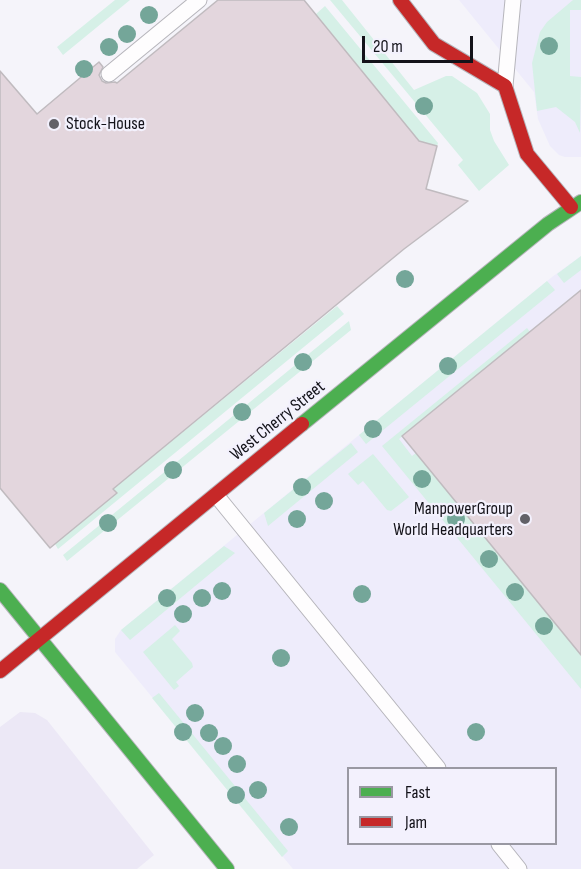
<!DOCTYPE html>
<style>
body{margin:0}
#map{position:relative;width:581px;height:869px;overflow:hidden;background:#f5f4fa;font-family:"Sofia Sans Condensed",sans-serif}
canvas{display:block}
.legend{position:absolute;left:347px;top:767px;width:210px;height:78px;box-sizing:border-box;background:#f3f1fd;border:2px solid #9998a2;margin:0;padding:8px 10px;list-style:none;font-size:18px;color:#131219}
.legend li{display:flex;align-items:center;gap:12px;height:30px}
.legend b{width:30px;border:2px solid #9998a2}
.scale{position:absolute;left:362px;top:36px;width:111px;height:27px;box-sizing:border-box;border:3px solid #131219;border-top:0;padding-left:8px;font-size:18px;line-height:21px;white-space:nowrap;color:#131219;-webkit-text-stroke:4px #f3f1fd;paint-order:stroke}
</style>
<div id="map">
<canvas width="581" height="869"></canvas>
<ul class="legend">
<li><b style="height:8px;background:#4caf50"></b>Fast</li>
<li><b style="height:8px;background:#c62828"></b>Jam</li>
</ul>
<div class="scale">20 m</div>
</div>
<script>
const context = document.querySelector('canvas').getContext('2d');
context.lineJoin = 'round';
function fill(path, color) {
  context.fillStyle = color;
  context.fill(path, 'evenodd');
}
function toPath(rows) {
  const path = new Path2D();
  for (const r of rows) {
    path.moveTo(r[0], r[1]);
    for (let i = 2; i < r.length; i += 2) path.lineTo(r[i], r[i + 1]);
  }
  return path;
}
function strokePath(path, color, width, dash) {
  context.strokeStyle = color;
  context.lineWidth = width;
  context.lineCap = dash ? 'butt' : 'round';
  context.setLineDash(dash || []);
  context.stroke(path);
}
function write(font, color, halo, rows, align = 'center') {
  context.font = font + ' "Sofia Sans Condensed",sans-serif';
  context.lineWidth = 4.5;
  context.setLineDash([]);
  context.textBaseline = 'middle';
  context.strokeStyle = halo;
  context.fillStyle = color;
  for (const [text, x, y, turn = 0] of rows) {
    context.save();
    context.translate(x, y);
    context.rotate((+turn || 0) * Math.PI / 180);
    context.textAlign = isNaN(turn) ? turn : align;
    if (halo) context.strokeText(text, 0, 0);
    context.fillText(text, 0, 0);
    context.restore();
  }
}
const built = toPath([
 [459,0,581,0,581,157,565,157,559,155,550,146,538,119,534,92],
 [581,256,581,869,293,869,115,652,115,639,121,630,359,435,552,277],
 [348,768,556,768,556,844,348,844]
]);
const industrial = toPath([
 [20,712,35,713,47,720,154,855,137,869,0,869,0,727]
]);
const green = toPath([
 [115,0,130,0,63,55,57,47],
 [330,0,342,0,414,90,446,76,452,76,477,93,490,114,490,130,494,141,509,165,479,191,458,165,463,160],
 [573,0,581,0,581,10,570,10,570,76,581,77,580,133,575,122,556,107,537,111,532,63,540,32,547,22],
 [325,6,438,143,437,146,419,141,316,14],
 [581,256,581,270,564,283,557,274],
 [547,281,555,290,366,444,359,435],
 [337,306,344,314,58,549,55,544,116,493,113,489],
 [349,321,351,330,67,561,63,555],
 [527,328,530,332,399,439,412,456,416,453,581,655,581,689,382,446],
 [351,443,358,452,268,526,264,513],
 [373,454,409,497,391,511,387,510,363,481,358,485,348,474],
 [224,546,235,553,130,640,121,630],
 [175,625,180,631,172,639,192,663,193,667,176,682,179,686,174,690,143,652],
 [159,693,288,851,282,857,152,698]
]);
const building = toPath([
 [218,0,304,0,419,141,437,146,426,189,468,201,404,249,113,489,117,493,50,548,0,488,0,71,37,114,99,62,103,67,99,75,102,81,106,83,115,82,117,83,218,0],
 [581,290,581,655,402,436,581,290]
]);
const lane = toPath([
 [109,74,199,0],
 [505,86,513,0],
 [216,495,438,768],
 [499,844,519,869]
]);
const fast = toPath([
 [302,424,548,224,581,202],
 [0,590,227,869]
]);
const jam = toPath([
 [400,0,434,44,505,86,527,154,571,207],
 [0,671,302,424]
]);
const trees = [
 [149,15],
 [127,34],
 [549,46],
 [109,47],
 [84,69],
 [424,106],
 [405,279],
 [303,362],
 [448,366],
 [242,412],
 [373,429],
 [173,470],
 [422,479],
 [302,487],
 [324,501],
 [297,519],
 [456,519],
 [108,523],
 [489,559],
 [222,591],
 [515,592],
 [362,594],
 [167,598],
 [202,598],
 [183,614],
 [544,626],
 [281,658],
 [195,713],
 [183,732],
 [476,732],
 [209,733],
 [223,746],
 [237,764],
 [258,790],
 [236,795],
 [289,827]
];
const markers = [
 [54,124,6,"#626168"],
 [525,519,6,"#626168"]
];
const poiNames = [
 ["Stock-House",66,124],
 ["ManpowerGroup",513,509,"right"],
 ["World Headquarters",513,530,"right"]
];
const streetNames = [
 ["West Cherry Street",278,421,-39]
];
fill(built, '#eeecfb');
fill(industrial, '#ece8f6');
fill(green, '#d6f0e7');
fill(building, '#e3d6dd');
strokePath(building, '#c0bbbf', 1.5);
strokePath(lane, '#b6b5bb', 17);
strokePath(fast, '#b6b5bb', 16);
strokePath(jam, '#b6b5bb', 16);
strokePath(lane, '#fefdfe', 15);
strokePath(fast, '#4caf50', 14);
strokePath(jam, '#c62828', 14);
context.fillStyle = '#74a699';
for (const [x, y] of trees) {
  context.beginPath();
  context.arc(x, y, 9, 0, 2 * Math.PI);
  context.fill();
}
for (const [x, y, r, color] of markers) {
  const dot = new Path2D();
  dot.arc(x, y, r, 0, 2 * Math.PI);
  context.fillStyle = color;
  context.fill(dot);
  strokePath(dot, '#f3f1fd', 2);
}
write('18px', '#131219', '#f3f1fd', poiNames, 'left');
write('18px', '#131219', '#f3f1fd', streetNames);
</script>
